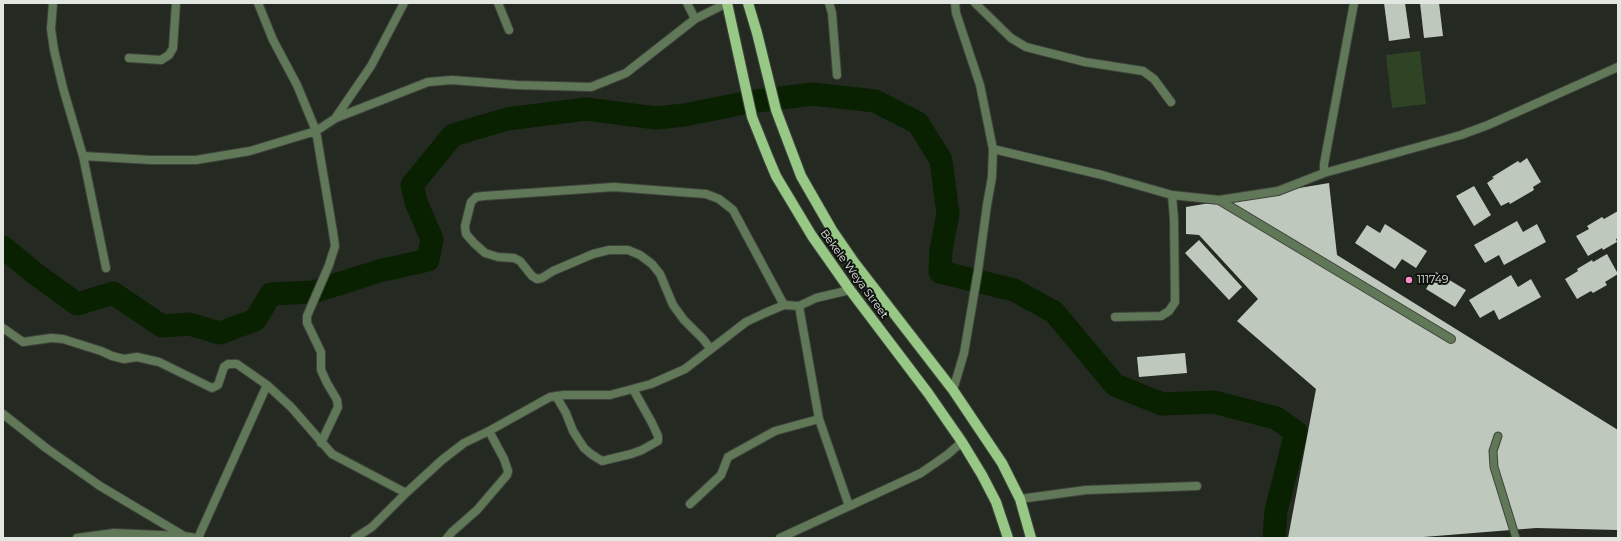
<!DOCTYPE html>
<style>
body{margin:0}
#map{position:relative;width:1621px;height:541px;overflow:hidden;background:#242a21;font-family:Montserrat,sans-serif}
canvas{display:block}
.frame{position:absolute;inset:0;border:4px solid #e2e6e0;pointer-events:none}
</style>
<div id="map">
<canvas width="1621" height="541"></canvas>
<div class="frame"></div>
</div>
<script>
const context = document.querySelector('canvas').getContext('2d');
context.lineJoin = 'round';
function fill(path, color) {
  context.fillStyle = color;
  context.fill(path, 'evenodd');
}
function toPath(rows) {
  const path = new Path2D();
  for (const r of rows) {
    path.moveTo(r[0], r[1]);
    for (let i = 2; i < r.length; i += 2) path.lineTo(r[i], r[i + 1]);
  }
  return path;
}
function strokePath(path, color, width, dash) {
  context.strokeStyle = color;
  context.lineWidth = width;
  context.lineCap = dash ? 'butt' : 'round';
  context.setLineDash(dash || []);
  context.stroke(path);
}
function write(font, color, halo, rows, align = 'center') {
  context.font = font + ' Montserrat,sans-serif';
  context.lineWidth = 4;
  context.setLineDash([]);
  context.textBaseline = 'middle';
  context.strokeStyle = halo;
  context.fillStyle = color;
  for (const [text, x, y, turn = 0] of rows) {
    context.save();
    context.translate(x, y);
    context.rotate((+turn || 0) * Math.PI / 180);
    context.textAlign = isNaN(turn) ? turn : align;
    if (halo) context.strokeText(text, 0, 0);
    context.fillText(text, 0, 0);
    context.restore();
  }
}
const green = toPath([
 [1420,51,1426,104,1392,108,1386,55]
]);
const river = toPath([
 [3,247,33,272,77,304,113,293,162,326,189,324,220,333,255,320,271,294,313,292,379,271,428,260,432,239,416,202,412,185,453,135,507,119,586,109,656,118,684,115,749,102,813,94,875,101,918,123,941,160,948,214,941,250,940,272,1014,290,1054,312,1115,385,1162,404,1214,402,1276,418,1296,432,1276,511,1274,538]
]);
const building = toPath([
 [1384,3,1405,3,1410,38,1389,41],
 [1420,3,1439,3,1443,36,1424,38],
 [1527,158,1541,182,1533,187,1534,190,1510,204,1509,202,1501,206,1487,183,1494,178,1492,177,1518,161,1520,163],
 [1329,183,1337,255,1618,430,1618,530,1536,528,1411,538,1288,538,1316,389,1237,321,1258,299,1199,235,1186,234,1186,207],
 [1474,186,1491,215,1474,226,1456,196],
 [1618,211,1618,238,1616,239,1617,242,1603,250,1602,248,1588,256,1576,236,1589,229,1587,226,1602,217,1604,219],
 [1517,221,1523,232,1537,224,1546,242,1504,265,1499,255,1485,263,1474,245],
 [1385,224,1427,251,1416,268,1402,259,1395,269,1355,243,1367,225,1380,233],
 [1199,240,1242,287,1229,300,1185,253],
 [1607,254,1618,274,1605,282,1607,285,1593,293,1591,291,1577,299,1565,279,1578,271,1577,269,1592,260,1593,262],
 [1436,272,1466,290,1455,307,1426,289],
 [1511,275,1518,287,1531,279,1541,297,1499,320,1494,310,1480,318,1469,300],
 [1185,353,1187,373,1139,377,1137,357]
]);
const service = toPath([
 [1498,436,1493,451,1494,467,1516,538]
]);
const minor = toPath([
 [53,3,51,29,54,50,63,88,83,156,106,268],
 [258,3,273,40,297,85,316,131,333,232,335,246,329,265,307,316,307,323,321,352,321,370,327,383,337,400,338,407,321,443],
 [498,3,509,30],
 [687,3,695,19],
 [829,3,832,13,837,75],
 [975,3,1011,38,1026,47,1085,62,1143,71,1154,79,1171,102],
 [129,58,161,60,169,55,173,48,176,3],
 [336,117,371,66,404,3],
 [993,149,1102,175,1172,195,1219,200,1278,191,1324,173,1324,164,1354,3],
 [83,156,151,160,196,160,250,151,316,131,336,118,428,82,452,80,517,85,591,87,626,73,695,19,727,3],
 [1324,173,1461,135,1488,125,1618,67],
 [1219,200,1451,339],
 [1115,317,1161,316,1169,311,1175,302,1174,219,1172,195],
 [3,328,23,342,51,338,63,339,101,351,112,356,124,359,137,357,159,362,212,388,218,385,224,367,228,364,237,364,267,385],
 [710,348,703,339,684,320,673,305,660,274,652,264,640,255,628,250,609,250,593,254,553,271,542,278,537,279,532,276,520,261,514,258,498,257,485,253,474,243,466,234,465,226,471,202,476,197,484,196,614,187,706,194,719,199,733,210,784,305],
 [953,390,964,353,978,271,987,205,992,177,993,149,980,85,956,13,955,3],
 [556,396,566,413,573,431,584,448,591,454,602,461,631,454,642,450,658,441,658,436,652,423,633,389],
 [3,414,46,448,100,486,184,536,195,538],
 [819,419,849,506],
 [1020,499,1086,490,1197,486],
 [690,504,721,475,728,457,775,431,819,419,799,306],
 [77,538,114,533,183,536],
 [198,538,267,385,291,407,332,454,406,493],
 [355,538,372,527,406,493,442,460,464,443,489,431,550,397,564,395,610,395,651,384,685,369,746,322,765,313,784,305,799,306,816,298,850,290],
 [447,538,452,532,477,510,507,475,508,471,504,459,489,431],
 [780,538,921,473,947,455,962,442]
]);
const primary = toPath([
 [727,3,752,117,768,157,776,176,812,236,850,290,928,393,962,442,982,475,996,502,1008,538],
 [748,3,757,33,776,110,801,176,832,230,854,262,953,390,1002,463,1020,499,1031,538]
]);
const markers = [
 [1409,280,4,"#f98fc9"]
];
const streetNames = [
 ["Bekele Weya Street",854,274,54]
];
const poiNames = [
 ["111749",1417,280]
];
fill(green, '#2e4425');
strokePath(river, '#092001', 23);
fill(building, '#bfc8bc');
strokePath(service, '#3f443c', 9);
strokePath(minor, '#3f443c', 10);
strokePath(primary, '#3f443c', 12);
strokePath(service, '#617858', 7);
strokePath(minor, '#617858', 8);
strokePath(primary, '#98c886', 10);
for (const [x, y, r, color] of markers) {
  const dot = new Path2D();
  dot.arc(x, y, r, 0, 2 * Math.PI);
  context.fillStyle = color;
  context.fill(dot);
  strokePath(dot, '#0f120e', 1.5);
}
write('11px', '#e2e6e0', '#0f120e', streetNames);
write('11px', '#e2e6e0', '#0f120e', poiNames, 'left');
</script>
